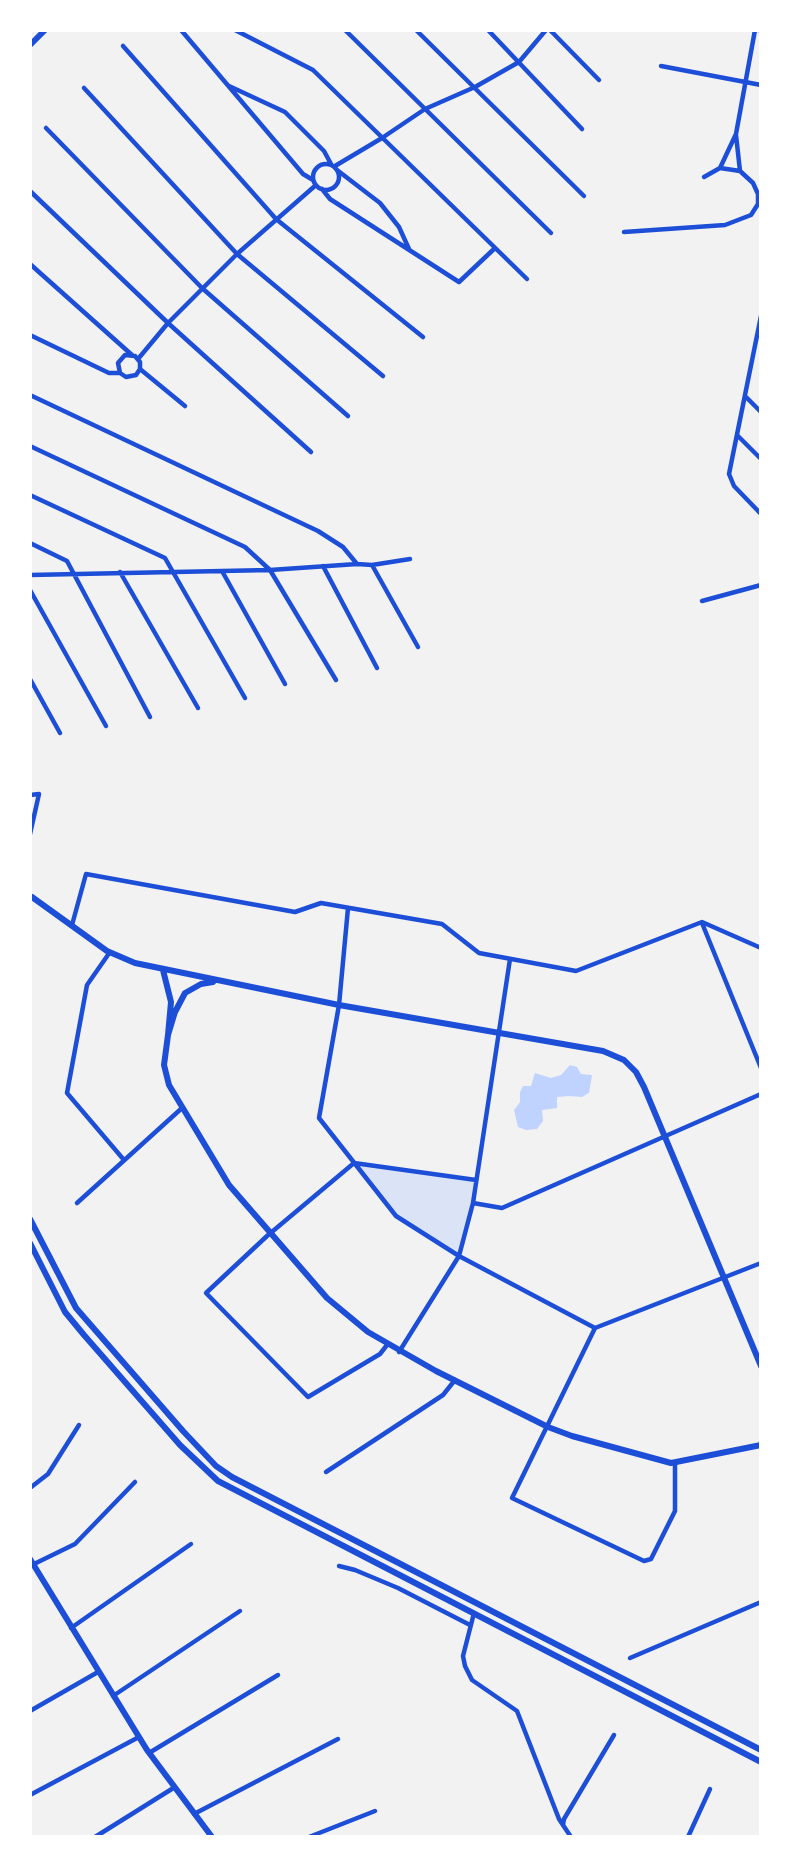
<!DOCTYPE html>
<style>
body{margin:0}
#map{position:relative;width:791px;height:1867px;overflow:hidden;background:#f2f2f2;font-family:Inter,sans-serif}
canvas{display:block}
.frame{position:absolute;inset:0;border:32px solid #fff;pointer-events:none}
</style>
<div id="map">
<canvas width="791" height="1867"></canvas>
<div class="frame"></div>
</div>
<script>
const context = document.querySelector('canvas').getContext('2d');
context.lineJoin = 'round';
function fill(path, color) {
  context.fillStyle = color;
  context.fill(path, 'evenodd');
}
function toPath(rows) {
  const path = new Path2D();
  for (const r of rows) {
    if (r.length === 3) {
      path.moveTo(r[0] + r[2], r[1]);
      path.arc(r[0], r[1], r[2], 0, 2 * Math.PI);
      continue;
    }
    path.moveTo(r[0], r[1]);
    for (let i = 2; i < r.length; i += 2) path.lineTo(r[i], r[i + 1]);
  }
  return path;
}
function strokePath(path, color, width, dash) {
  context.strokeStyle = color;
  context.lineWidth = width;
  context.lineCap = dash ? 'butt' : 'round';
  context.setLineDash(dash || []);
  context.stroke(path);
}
const green = toPath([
 [354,1163,476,1180,459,1256,396,1216]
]);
const water = toPath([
 [570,1065,577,1067,581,1074,592,1075,589,1093,582,1097,569,1096,557,1097,557,1108,542,1110,543,1121,537,1129,526,1130,518,1127,514,1110,520,1102,520,1092,523,1086,531,1086,535,1073,551,1078,561,1075]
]);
const minor = toPath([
 [181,30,303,174,313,180],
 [235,30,313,70,527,279],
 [345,30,551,233],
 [416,30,584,196],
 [488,30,582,129],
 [550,30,599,80],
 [758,30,761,30],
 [123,46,276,219,423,337],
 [661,66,761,85],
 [229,86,285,112,324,151,331,164],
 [84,88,237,254,383,376],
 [46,128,202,288,348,416],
 [736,135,740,171],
 [326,177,13],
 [335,166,382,138,425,109,475,87,519,62,546,30],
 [720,168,736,134,755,30],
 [337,170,380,203,399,227,409,249],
 [322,189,330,199,459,282,494,249],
 [30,191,168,323,311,452],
 [624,232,725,225,751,215,758,204,758,194,753,183,740,171,720,168,704,177],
 [30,264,132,355],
 [761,316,729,474,734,486,761,514],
 [30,335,109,373,120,373],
 [138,359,168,323,237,254,316,185],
 [140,369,136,375,126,377,120,373,118,363,125,355,135,356,140,362,140,369,185,406],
 [30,395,318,531,343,547,357,564],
 [746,397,761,412],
 [738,436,761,459],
 [30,446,245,547,270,570,336,680],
 [30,495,165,558,245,698],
 [30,543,67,561,150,717],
 [372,565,418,647],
 [323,566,377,668],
 [222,571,285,684],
 [120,572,198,708],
 [30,575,270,570,357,564,372,565,410,559],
 [30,590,106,726],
 [702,601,761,585],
 [30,679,60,733],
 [30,795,39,794,30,834],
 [348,908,339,1005,319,1118,396,1216,459,1256,595,1328,761,1263],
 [702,923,761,1068],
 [72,925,86,874,295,912,321,903,442,924,479,953,576,971,702,922,761,948],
 [110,952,87,985,67,1093,124,1160],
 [77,1203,182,1108],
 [473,1203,502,1208,761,1094],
 [595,1328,512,1498,644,1561,651,1559,675,1511,675,1463],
 [387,1345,380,1354,308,1397,206,1293,267,1236,354,1163,476,1180],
 [399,1352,459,1256,473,1203,510,959],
 [326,1472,443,1395,455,1380],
 [30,1488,48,1474,79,1425],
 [34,1564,75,1544,135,1482],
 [339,1566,355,1570,398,1588,470,1625],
 [474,1613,463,1656,465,1666,472,1680,517,1711,559,1819,571,1837],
 [71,1628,191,1544],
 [630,1658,761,1602],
 [113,1696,240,1611],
 [30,1711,98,1672],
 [149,1753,278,1675],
 [30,1795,139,1737],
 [194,1814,338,1739],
 [563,1825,564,1819,614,1735],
 [95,1837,175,1787],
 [309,1837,375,1811],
 [688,1837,710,1789]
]);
const tertiary = toPath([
 [30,45,45,30],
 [32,897,107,951,135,963,339,1005,603,1051,624,1060,636,1072,644,1087,761,1366],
 [163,970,171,1002,168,1035,175,1012,185,993,201,984,213,982],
 [168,1035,164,1065,169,1085,229,1185,327,1298,368,1332,436,1371,548,1427,572,1436,671,1463,761,1445],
 [30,1559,147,1750,212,1837]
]);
const secondary = toPath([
 [30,1219,76,1308,183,1431,216,1466,232,1477,761,1750],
 [30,1243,65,1312,84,1335,180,1445,218,1481,761,1762]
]);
fill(green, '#dbe4f7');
fill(water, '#bfd3fe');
strokePath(minor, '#1d4ed8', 4.5);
strokePath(tertiary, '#1d4ed8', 6);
strokePath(secondary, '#1d4ed8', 6);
</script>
